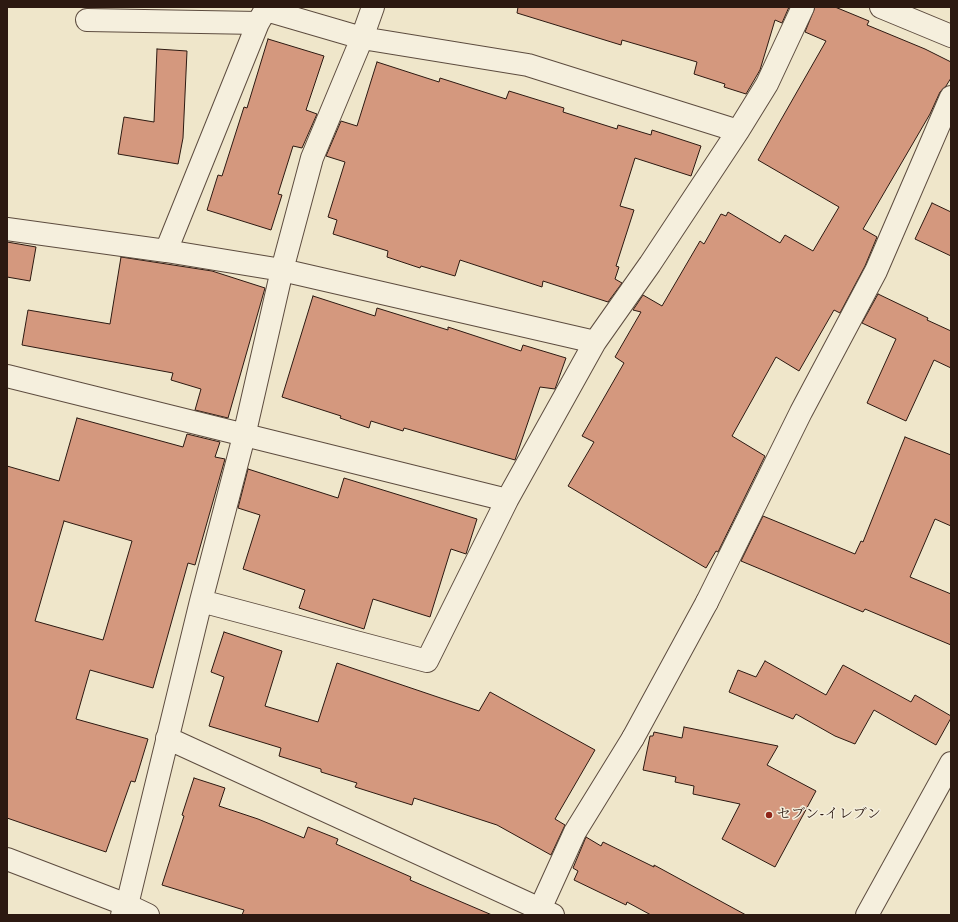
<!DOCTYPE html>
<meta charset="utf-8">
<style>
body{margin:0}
#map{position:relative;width:958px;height:922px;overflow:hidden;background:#efe6ca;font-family:"IM FELL Great Primer",serif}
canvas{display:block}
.frame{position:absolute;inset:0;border:8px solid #2c1911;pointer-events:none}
</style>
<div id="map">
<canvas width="958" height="922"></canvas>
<div class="frame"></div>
</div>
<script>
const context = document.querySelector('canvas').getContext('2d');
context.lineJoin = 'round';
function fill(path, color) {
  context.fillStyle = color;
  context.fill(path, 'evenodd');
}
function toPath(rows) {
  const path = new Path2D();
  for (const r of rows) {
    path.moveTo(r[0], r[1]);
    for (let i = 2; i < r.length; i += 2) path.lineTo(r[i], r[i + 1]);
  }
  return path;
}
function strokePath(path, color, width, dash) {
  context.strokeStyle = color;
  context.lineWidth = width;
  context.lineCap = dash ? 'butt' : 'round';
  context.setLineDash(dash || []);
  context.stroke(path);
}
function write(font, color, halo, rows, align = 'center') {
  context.font = font + ' "IM FELL Great Primer","Noto Serif JP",serif';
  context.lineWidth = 3;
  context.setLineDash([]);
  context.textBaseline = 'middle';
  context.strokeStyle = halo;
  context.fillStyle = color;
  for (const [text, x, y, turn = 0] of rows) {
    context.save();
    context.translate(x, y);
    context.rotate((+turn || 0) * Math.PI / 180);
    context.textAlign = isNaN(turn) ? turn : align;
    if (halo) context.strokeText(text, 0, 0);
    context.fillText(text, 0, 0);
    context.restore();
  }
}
const building = toPath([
 [518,7,789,7,782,23,775,20,760,70,746,94,724,87,725,84,694,74,697,62,622,40,621,45,517,13,518,7],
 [815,7,835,7,869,21,867,25,925,49,951,62,951,78,946,86,940,92,930,114,863,229,877,237,865,266,840,313,834,310,799,371,776,357,732,436,765,456,718,552,716,551,706,568,568,486,594,442,582,436,624,363,615,357,641,312,633,310,643,295,662,306,700,241,704,244,721,214,726,216,728,212,780,243,785,235,813,251,839,207,758,160,826,41,805,32,815,7],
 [268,39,324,56,306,110,317,114,302,148,293,146,278,194,282,195,271,230,207,210,218,175,222,176,244,107,247,108,268,39],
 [157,49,187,51,183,138,178,164,118,154,124,117,154,122,157,49],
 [377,62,439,82,440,78,506,99,509,91,564,108,563,112,617,129,618,125,651,135,652,130,701,146,691,176,635,158,620,206,634,210,616,266,619,267,615,279,622,283,608,302,543,281,542,287,460,260,455,276,421,266,420,268,387,257,388,251,333,234,337,220,328,217,345,162,326,156,341,121,357,126,377,62],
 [932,203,951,212,951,256,915,239,932,203],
 [7,242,36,247,30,281,7,277,7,242],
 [121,257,212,271,265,288,228,418,195,410,201,389,171,380,173,373,22,345,28,310,110,324,121,257],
 [878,294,928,318,927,320,951,331,951,368,934,360,906,421,867,403,896,339,862,323,878,294],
 [313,296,375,316,377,308,448,330,448,327,521,351,523,345,566,358,555,389,540,387,515,460,404,428,403,431,371,421,369,428,340,418,341,416,282,397,313,296],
 [77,418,183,447,187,434,220,442,215,457,225,459,195,565,188,563,153,688,90,670,76,719,148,739,135,782,131,781,106,852,7,818,7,466,59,481,77,418],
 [64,521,132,541,103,640,35,621,64,521],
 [905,437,951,455,951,526,935,519,910,577,951,594,951,645,865,609,863,612,741,561,763,516,855,554,861,541,863,542,905,437],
 [248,469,338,498,344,478,477,519,466,554,451,549,430,617,373,599,364,629,299,608,305,590,243,569,260,515,238,508,248,469],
 [224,632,282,651,265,706,318,722,337,663,479,711,490,692,595,750,555,819,565,825,551,855,497,825,414,798,412,805,355,787,357,783,321,772,321,769,279,756,281,748,209,726,224,677,211,672,224,632],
 [765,661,826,695,843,665,911,702,915,695,951,716,951,718,936,745,874,710,855,744,835,736,796,714,793,719,729,692,738,670,756,677,765,661],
 [684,727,778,746,767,765,816,791,775,867,722,839,740,804,693,794,694,786,675,782,676,777,643,770,650,736,653,736,654,732,682,738,684,727],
 [194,778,225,788,219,806,258,819,304,838,308,827,338,839,336,844,411,877,410,880,492,915,242,915,244,910,162,885,184,816,182,815,194,778],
 [586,837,601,846,603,842,654,867,654,865,746,915,651,915,627,902,626,905,574,880,578,871,573,868,586,837]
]);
const pedestrian = toPath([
 [633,738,707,602]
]);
const minor = toPath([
 [881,7,951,36],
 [266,10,362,38,528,65,738,131],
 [87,20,258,23],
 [7,229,166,251,282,270,595,342],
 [166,251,258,23,267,7],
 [7,376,507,500],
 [201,601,427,661,507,500,595,342,650,264,738,131,767,84,803,7],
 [707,602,801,412,876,271,951,97],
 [167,738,553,915],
 [540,909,575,832,633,738],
 [122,915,127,905,201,601,244,436,282,270,312,158,362,38,373,7]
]);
const tertiary = toPath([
 [7,859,127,905,148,915],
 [867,915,951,763]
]);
const markers = [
 [769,815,4,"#8f2418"]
];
const poiNames = [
 ["セブン-イレブン",777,815]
];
fill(building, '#d4987e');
strokePath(building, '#2c1911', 1);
strokePath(pedestrian, '#5d4c3f', 24);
strokePath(minor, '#5d4c3f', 24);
strokePath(tertiary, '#5d4c3f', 24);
strokePath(pedestrian, '#f5efdd', 22);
strokePath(minor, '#f5efdd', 22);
strokePath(tertiary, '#f5efdd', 22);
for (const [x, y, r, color] of markers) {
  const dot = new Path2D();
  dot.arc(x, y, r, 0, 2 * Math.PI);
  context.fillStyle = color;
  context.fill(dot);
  strokePath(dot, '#f5efdd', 1.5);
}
write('14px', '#2c1911', '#f5efdd', poiNames, 'left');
</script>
